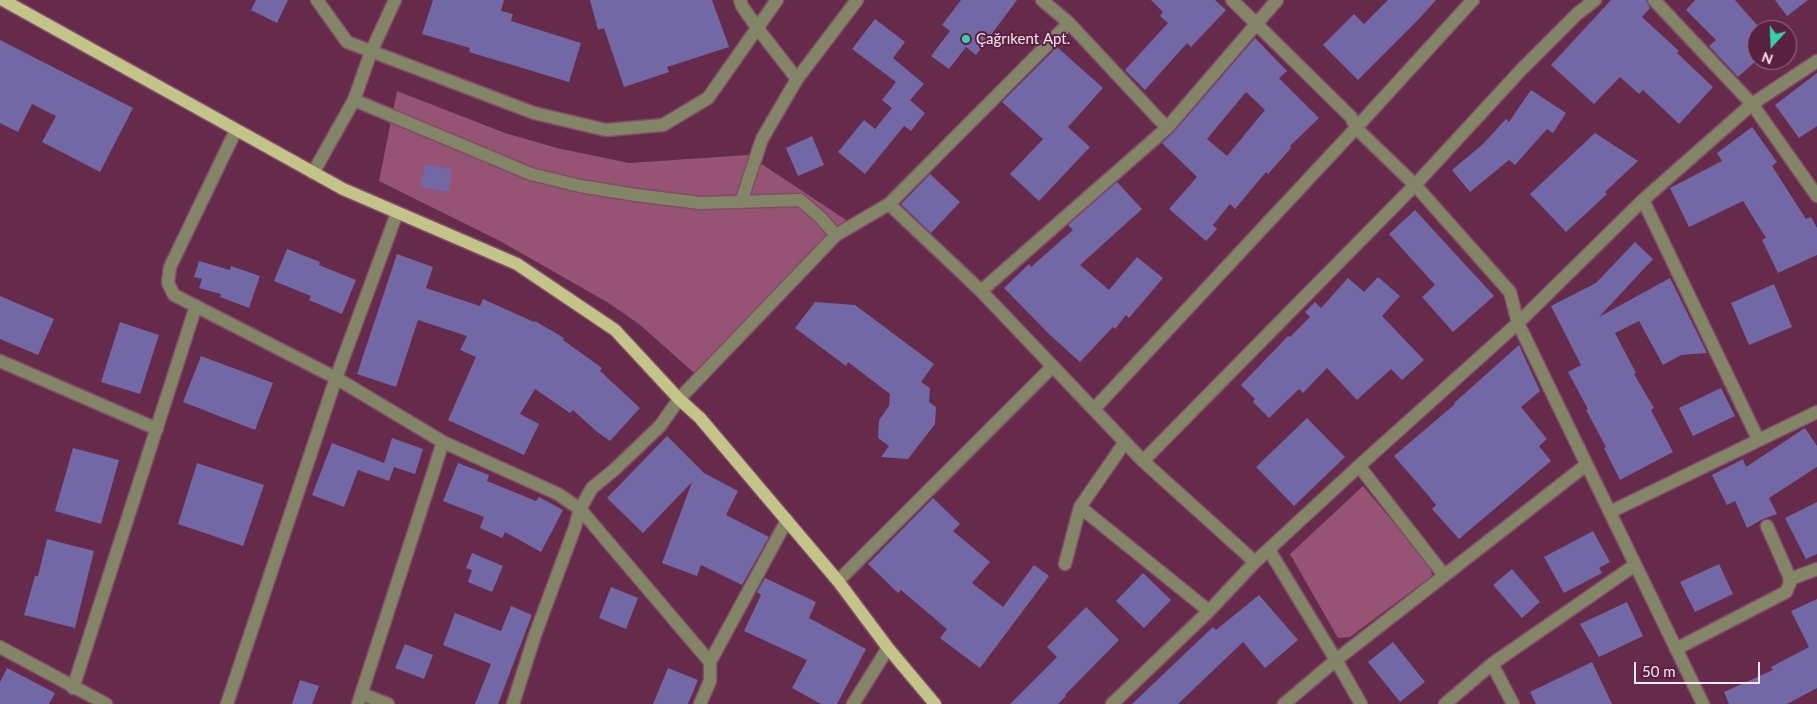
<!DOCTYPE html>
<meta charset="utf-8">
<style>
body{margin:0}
#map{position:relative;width:1817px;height:704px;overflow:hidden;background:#662b4a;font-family:Lato,sans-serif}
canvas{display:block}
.north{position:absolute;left:1747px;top:20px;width:50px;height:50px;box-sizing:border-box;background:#5a203f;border:1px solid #9b6f85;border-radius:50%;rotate:200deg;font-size:14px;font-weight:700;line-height:20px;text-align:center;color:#fde6ef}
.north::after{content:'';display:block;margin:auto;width:18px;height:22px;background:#31d4a9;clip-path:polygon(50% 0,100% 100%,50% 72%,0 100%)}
.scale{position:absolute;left:1634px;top:662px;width:126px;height:22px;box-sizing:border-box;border:2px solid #fde6ef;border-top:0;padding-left:6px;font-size:15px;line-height:18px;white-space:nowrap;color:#fde6ef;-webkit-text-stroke:4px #5a203f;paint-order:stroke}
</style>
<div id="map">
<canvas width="1817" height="704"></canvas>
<div class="north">N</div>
<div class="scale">50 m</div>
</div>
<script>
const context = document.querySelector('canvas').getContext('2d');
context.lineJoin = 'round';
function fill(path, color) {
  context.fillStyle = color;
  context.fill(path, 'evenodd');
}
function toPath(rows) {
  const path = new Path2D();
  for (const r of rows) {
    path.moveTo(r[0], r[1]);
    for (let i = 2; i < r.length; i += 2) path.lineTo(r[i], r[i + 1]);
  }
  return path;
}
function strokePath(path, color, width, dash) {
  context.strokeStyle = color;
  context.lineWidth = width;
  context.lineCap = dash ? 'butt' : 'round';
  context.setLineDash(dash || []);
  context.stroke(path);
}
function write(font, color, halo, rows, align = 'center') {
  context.font = font + ' Lato,sans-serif';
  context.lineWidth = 4;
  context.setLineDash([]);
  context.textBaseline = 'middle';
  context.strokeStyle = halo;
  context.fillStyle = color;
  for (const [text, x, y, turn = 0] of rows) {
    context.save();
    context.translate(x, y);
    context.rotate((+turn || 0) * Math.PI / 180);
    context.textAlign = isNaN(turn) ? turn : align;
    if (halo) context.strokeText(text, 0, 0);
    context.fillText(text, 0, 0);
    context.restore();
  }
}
const green = toPath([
 [397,91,505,133,557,148,629,163,748,155,846,220,701,379,639,324,607,302,500,241,379,181],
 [1363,486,1431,567,1432,576,1350,637,1338,638,1290,554]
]);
const building = toPath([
 [256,0,288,0,277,23,251,10],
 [433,0,504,0,501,11,513,14,511,21,581,43,569,82,469,52,470,48,422,34],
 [590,0,712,0,729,47,667,67,669,72,624,87,604,28,598,30],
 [961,0,1017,0,976,55,966,47,949,69,931,56,950,31,942,25],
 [1151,0,1215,0,1226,10,1191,47,1187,43,1145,90,1125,70,1168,23,1160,16,1163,12],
 [1388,0,1436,0,1418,20,1358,80,1323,45,1354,14,1364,24],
 [1611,0,1646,0,1650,8,1642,17,1679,51,1677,53,1713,87,1679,124,1643,90,1639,94,1620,77,1594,104,1551,65],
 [1695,0,1735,0,1757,25,1757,60,1738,77,1709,46,1716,40,1686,10],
 [1775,0,1808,0,1787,16],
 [875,19,905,42,893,58,924,84,910,100,925,113,911,131,904,126,865,174,838,152,864,120,875,129,892,108,882,100,896,82,852,49],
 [1255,38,1287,71,1279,78,1319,118,1290,146,1291,148,1268,174,1266,172,1235,209,1230,204,1213,225,1217,229,1206,241,1169,209,1197,177,1162,143,1173,133],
 [1246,92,1265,110,1227,156,1207,139],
 [0,40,133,108,100,172,42,142,56,116,32,104,18,132,0,123],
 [1057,47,1103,88,1068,127,1090,147,1039,201,1010,174,1043,139,1002,102],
 [1817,73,1817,126,1799,138,1775,105],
 [1531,90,1566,113,1553,133,1547,129,1515,165,1509,160,1470,192,1452,170,1483,144,1506,119,1509,122],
 [1752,127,1777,162,1772,166,1806,219,1811,217,1817,228,1817,255,1778,273,1762,240,1766,238,1743,201,1689,227,1670,188,1722,161,1717,153],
 [1595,133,1638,161,1605,192,1607,194,1566,232,1530,194],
 [812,136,824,165,798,176,786,148],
 [425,164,452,169,448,192,421,187],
 [930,174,960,202,931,233,901,204],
 [1117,182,1142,209,1080,265,1109,290,1137,257,1163,278,1129,318,1126,315,1115,329,1113,327,1080,362,1050,335,1004,288,1029,264,1031,267,1073,230,1068,225],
 [1415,210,1494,296,1453,332,1422,297,1435,285,1389,234],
 [1635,242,1653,259,1599,317,1670,278,1707,353,1681,355,1663,365,1639,321,1615,333,1636,373,1634,374,1654,408,1651,410,1673,452,1620,480,1604,448,1606,447,1586,410,1588,409,1568,372,1581,365,1551,306,1596,283],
 [287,249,320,262,319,265,356,280,342,314,309,300,311,296,274,281],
 [397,254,433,267,426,288,480,306,483,299,534,322,535,321,564,338,563,340,602,368,600,371,640,408,610,441,596,431,573,410,570,413,535,389,520,414,539,424,524,455,448,420,476,357,460,350,467,336,418,320,396,387,357,374],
 [199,261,230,270,231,266,260,276,249,308,220,297,221,294,199,288,202,279,194,277],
 [1378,277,1400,296,1382,316,1424,360,1402,380,1391,369,1357,400,1327,368,1303,393,1299,389,1269,418,1253,402,1255,399,1241,385,1288,336,1290,337,1310,317,1305,312,1315,302,1321,308,1348,278,1364,292],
 [1774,284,1792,327,1749,345,1731,303],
 [0,296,54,319,38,355,0,339],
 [815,302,855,305,934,364,921,382,930,388,929,402,936,407,935,424,908,459,881,457,889,446,878,438,879,420,889,406,890,394,848,362,846,366,795,328],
 [120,322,159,335,140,394,101,382],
 [1519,345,1540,391,1521,407,1547,439,1539,446,1551,461,1459,539,1432,509,1436,505,1427,494,1394,456,1455,404,1454,403],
 [201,356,273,383,255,430,183,402],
 [1721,388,1735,416,1693,436,1679,408],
 [1307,418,1345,457,1294,506,1256,467],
 [1805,428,1817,446,1817,467,1769,498,1777,514,1763,519,1747,528,1735,501,1727,505,1712,475,1743,459,1746,467],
 [667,436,704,473,738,491,726,515,769,537,742,585,701,565,697,576,662,563,692,482,643,533,607,498],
 [392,438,423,449,415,474,394,467,389,481,358,470,344,507,312,495,332,443,384,463],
 [73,448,119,460,101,524,55,511],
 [197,463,264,485,243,546,178,524],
 [458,463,489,475,487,481,536,501,539,497,563,510,541,552,505,532,502,538,480,528,484,517,443,501],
 [933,498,960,524,953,531,990,562,972,583,1003,607,1034,565,1049,576,980,668,940,638,947,629,901,590,898,593,868,564],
 [1817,502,1817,554,1806,559,1785,518],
 [1593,531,1610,562,1599,568,1602,573,1564,593,1544,557],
 [47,539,94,551,75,628,24,615,35,576,38,576],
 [472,553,503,566,492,592,468,582,472,570,466,568],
 [1719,564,1733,594,1695,612,1680,582],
 [1512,569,1540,602,1522,618,1493,585],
 [1143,573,1171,600,1144,628,1116,601],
 [765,578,816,602,809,618,866,649,837,704,821,704,792,688,807,660,744,631,761,595,757,592],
 [611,587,638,598,626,629,599,618],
 [1259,595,1298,640,1265,668,1243,642,1178,704,1132,704,1213,627,1216,630],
 [1817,599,1817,688,1787,704,1729,704,1724,692,1773,670,1771,667,1809,647,1791,611],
 [1627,602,1643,636,1599,657,1580,624],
 [511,606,532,615,498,704,475,704,491,664,443,645,455,613,501,631],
 [1086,607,1119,640,1065,695,1066,696,1058,704,1010,704,1057,657,1047,647],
 [1393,642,1425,682,1400,702,1368,662],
 [405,644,433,655,424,679,395,668],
 [1592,662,1612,704,1536,704,1530,692],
 [7,668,55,693,49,704,0,704,0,682],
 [668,668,698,680,688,704,653,704],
 [300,680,319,686,312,704,292,704]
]);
const minor = toPath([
 [317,0,347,42,534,113,606,130,663,125,708,98,777,0],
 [740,0,742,6,758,29,797,79],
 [1042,0,1069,23,1167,128],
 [1232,0,1351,117,1356,128,1415,185,1510,292,1518,323,1703,704],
 [1654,0,1752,104,1817,196],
 [354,100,531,174,580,186,636,195,700,203,800,200,820,217,836,235],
 [236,130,170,267,168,283,174,295,336,378,443,442,558,494,580,509,710,662],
 [313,173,354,100,371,52,395,0],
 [1643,200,1758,439],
 [741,202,762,139,797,79,857,0],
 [889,204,981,291,1143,461,1255,562],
 [981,291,1167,128,1277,0],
 [0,361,157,429],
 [1094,409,1356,128,1473,0],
 [1143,461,1415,185,1521,70,1577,14,1595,0],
 [1359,466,1444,575],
 [1080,507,1209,611],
 [1610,512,1817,412],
 [1269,550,1336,660,1361,704],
 [1065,564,1080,507,1125,442],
 [1790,579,1817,569],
 [838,581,1053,366],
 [0,647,106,704],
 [1676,649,1786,592,1790,583,1789,576,1767,526],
 [1492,664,1513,704],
 [73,688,196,306],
 [362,694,388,704],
 [227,704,336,378,397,213],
 [358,704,443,442],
 [513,704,535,635,575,527,580,509,592,488,614,470,660,426,679,399,836,235,889,204,1069,23],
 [700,704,710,681,710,662,787,520],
 [853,704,888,648],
 [1112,704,1209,611,1255,562,1359,466,1518,323,1643,200,1752,104,1817,61],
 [1284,704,1336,660,1586,465],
 [1445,704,1492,664,1635,565]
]);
const major = toPath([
 [3,0,343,189,517,264,615,330,679,399,700,418,838,581,888,648,935,704]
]);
const markers = [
 [966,39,5,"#31d4a9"]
];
const poiNames = [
 ["Çağrıkent Apt.",976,39]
];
fill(green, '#965374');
fill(building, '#7168a5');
strokePath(minor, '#814d68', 15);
strokePath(major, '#814d68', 15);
strokePath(minor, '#838567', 12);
strokePath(major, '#c2c488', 12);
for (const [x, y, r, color] of markers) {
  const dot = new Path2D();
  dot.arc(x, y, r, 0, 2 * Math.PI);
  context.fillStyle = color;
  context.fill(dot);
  strokePath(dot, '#5a203f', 2);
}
write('15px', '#fde6ef', '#5a203f', poiNames, 'left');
</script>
